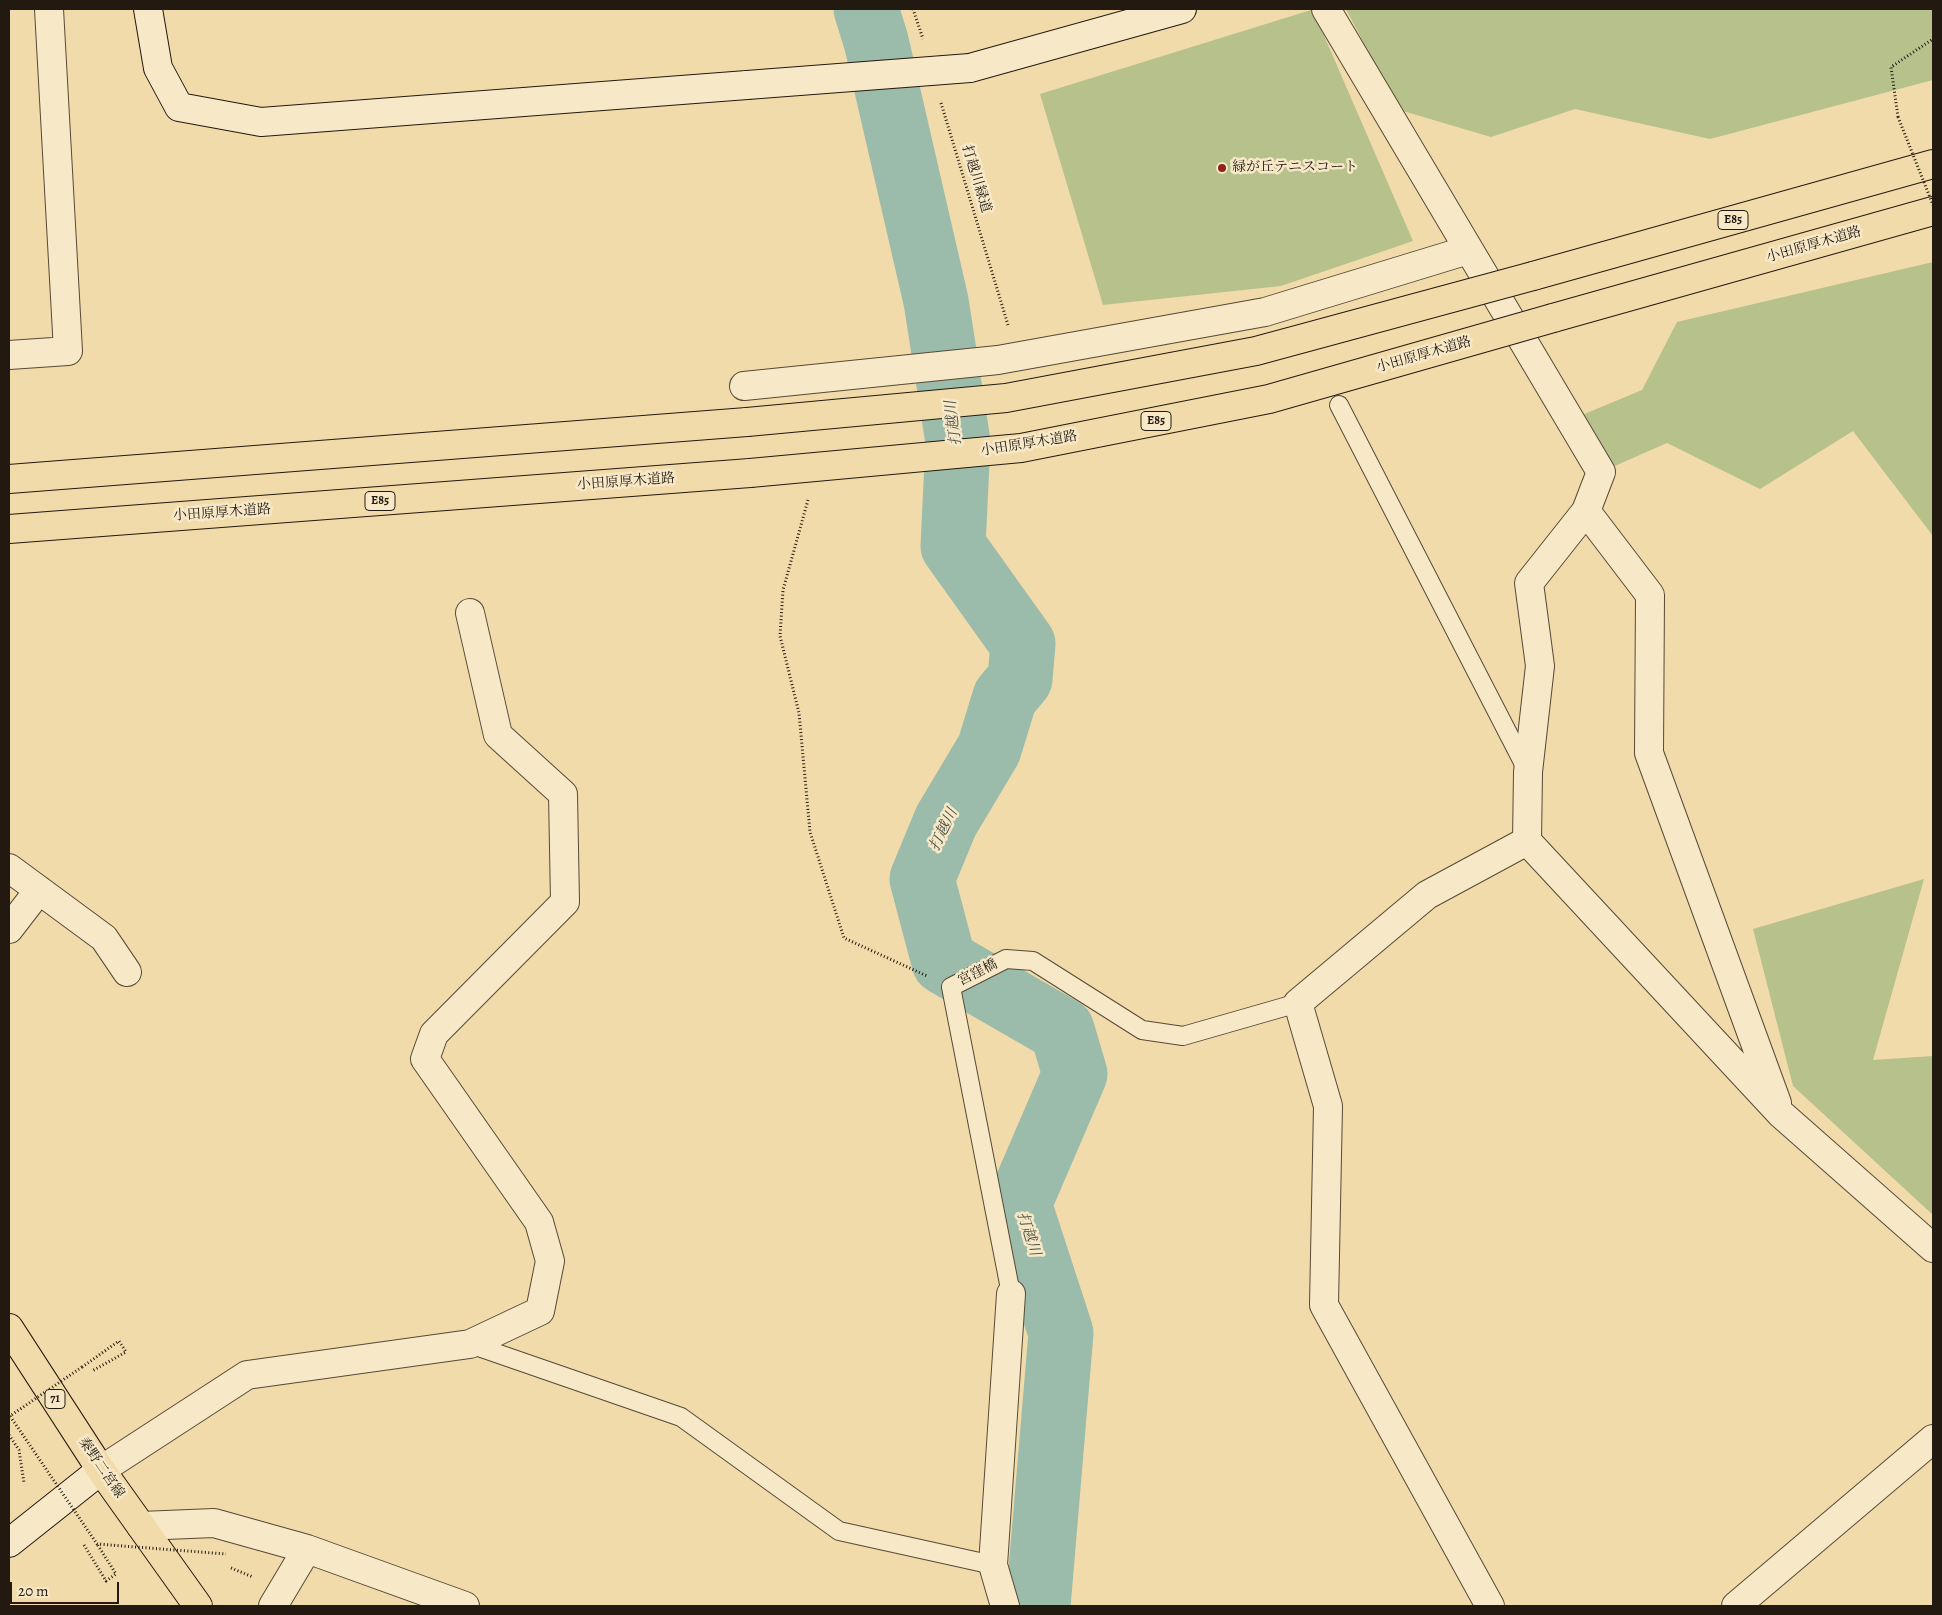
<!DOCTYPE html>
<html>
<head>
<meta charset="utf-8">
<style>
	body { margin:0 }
	#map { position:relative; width:1942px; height:1615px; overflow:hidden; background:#f2dbaa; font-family:Alegreya,serif }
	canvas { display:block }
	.frame { position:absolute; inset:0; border:10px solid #221a10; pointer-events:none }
	.scale { position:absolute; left:10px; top:1582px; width:109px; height:22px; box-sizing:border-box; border:2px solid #221a10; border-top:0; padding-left:6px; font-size:15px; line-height:18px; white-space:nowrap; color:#221a10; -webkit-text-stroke:4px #f7e8c8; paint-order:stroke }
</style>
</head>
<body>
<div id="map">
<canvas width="1942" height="1615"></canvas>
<div class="frame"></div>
<div class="scale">20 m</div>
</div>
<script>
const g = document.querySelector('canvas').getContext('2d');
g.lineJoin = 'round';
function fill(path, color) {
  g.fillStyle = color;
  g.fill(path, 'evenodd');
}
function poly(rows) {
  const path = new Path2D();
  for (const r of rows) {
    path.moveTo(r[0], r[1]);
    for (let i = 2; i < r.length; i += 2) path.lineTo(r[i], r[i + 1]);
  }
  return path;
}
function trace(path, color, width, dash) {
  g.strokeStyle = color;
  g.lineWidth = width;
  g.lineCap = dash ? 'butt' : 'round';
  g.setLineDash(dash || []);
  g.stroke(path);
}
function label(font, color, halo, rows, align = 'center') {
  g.font = font + ' Alegreya,"Noto Serif JP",serif';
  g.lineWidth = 5;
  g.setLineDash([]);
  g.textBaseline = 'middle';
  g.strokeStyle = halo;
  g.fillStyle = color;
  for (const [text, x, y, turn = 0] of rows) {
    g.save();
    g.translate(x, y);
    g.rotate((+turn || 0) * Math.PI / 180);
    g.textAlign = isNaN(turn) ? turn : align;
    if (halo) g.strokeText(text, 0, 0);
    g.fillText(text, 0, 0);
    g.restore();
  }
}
fill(poly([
	[1346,9,1933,9,1933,80,1710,139,1575,109,1491,137,1403,111,1372,59],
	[1311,10,1319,24,1413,241,1281,286,1103,305,1040,94],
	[1933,262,1933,536,1853,431,1760,489,1667,443,1601,472,1582,415,1642,390,1677,322],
	[1924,879,1873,1060,1933,1056,1933,1215,1793,1086,1753,929]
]), '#b7c18b');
trace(poly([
	[866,9,876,41,936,301,958,442,953,546,1023,644,1020,679,1005,697,989,749,946,821,922,879,944,962,1062,1030,1075,1074,1019,1204,1061,1333,1038,1606]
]), '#9bbbab', 65);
const lane = poly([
	[1339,405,1528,772],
	[1011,1294,951,987,1006,959,1033,961,1142,1030,1183,1036,1298,1003],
	[470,1344,681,1417,839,1531,993,1565]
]);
const street = poly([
	[1326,9,1601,472,1586,511,1529,583,1540,666,1528,772,1527,841,1781,1114,1933,1248],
	[9,355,68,351,49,9],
	[744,386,998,360,1265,312,1468,250],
	[1586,511,1650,595,1649,753,1777,1103],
	[9,868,104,938,127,972],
	[9,929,39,890],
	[101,1470,247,1375,470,1344,540,1311,550,1261,539,1222,425,1059,434,1034,565,902,563,794,498,735,470,613],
	[141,1526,214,1523,307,1549,465,1606],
	[273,1606,307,1549],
	[1005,1606,993,1565,1011,1294],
	[1490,1606,1324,1305,1328,1106,1298,1003,1427,895,1527,841],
	[1736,1606,1933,1439]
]);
const secondary = poly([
	[148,9,158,68,179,107,261,122,747,85],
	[970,68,1182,9],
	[9,1543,101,1470]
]);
const primary = poly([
	[9,1328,101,1470,198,1606]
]);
const highway = poly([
	[1533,276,1933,164],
	[1553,318,1933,211],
	[9,479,747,422],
	[9,529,750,473]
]);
trace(lane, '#564a36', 20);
trace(street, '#564a36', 30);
trace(secondary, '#221a10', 30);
trace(primary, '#221a10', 30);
trace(highway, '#221a10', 30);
trace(poly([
	[913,9,923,39],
	[941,103,1008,325],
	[1898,117,1891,67,1933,39],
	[808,500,783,590,780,636,799,713,810,832,844,938,927,976],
	[82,1367,119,1341,126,1352,92,1371],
	[9,1415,9,1416],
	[9,1435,19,1450,24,1483],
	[84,1545,106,1581,116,1574,97,1544],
	[231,1568,253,1577]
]), '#221a10', 3, [1, 2.5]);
trace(lane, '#f7e8c8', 18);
trace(street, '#f7e8c8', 28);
trace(secondary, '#f7e8c8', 28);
trace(primary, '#f2dbaa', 28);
trace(highway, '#f2dbaa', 28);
const secondaryBridge = poly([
	[747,85,970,68]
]);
const highwayBridge = poly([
	[747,422,1006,398,1256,351,1533,276],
	[750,473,1021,448,1269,399,1553,318]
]);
trace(secondaryBridge, '#221a10', 30, []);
trace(highwayBridge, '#221a10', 30, []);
trace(poly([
	[1898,117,1933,205],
	[82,1367,10,1416,97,1544,226,1554]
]), '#221a10', 3, [1, 2.5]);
trace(secondaryBridge, '#f7e8c8', 28);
trace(highwayBridge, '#f2dbaa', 28);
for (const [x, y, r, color] of [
	[1222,168,5,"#8f2418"]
]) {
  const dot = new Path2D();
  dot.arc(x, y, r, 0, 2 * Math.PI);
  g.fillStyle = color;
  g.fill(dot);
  trace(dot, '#f7e8c8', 2);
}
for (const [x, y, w] of [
	[1733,220,30],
	[1156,421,30],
	[380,501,30],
	[55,1399,20]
]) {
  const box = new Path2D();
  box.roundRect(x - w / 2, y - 9.5, w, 19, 4);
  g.fillStyle = '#f7e8c8';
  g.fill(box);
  trace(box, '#221a10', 1);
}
label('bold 12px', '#221a10', null, [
	["E85",1733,220],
	["E85",1156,421],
	["E85",380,501],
	["71",55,1399]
]);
label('14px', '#221a10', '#f7e8c8', [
	["緑が丘テニスコート",1232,168]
], 'left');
label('14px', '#221a10', '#f7e8c8', [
	["打越川緑道",976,179,73],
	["小田原厚木道路",1814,245,-16],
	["小田原厚木道路",1424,355,-16],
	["小田原厚木道路",1029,444,-9],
	["小田原厚木道路",626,482,-4],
	["小田原厚木道路",222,513,-4],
	["宮窪橋",978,973,-27],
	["秦野二宮線",101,1468,56]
]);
label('italic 15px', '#4c5246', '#f7e8c8', [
	["打越川",954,423,-97],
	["打越川",944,830,-64],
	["打越川",1028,1234,72]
]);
</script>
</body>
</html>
